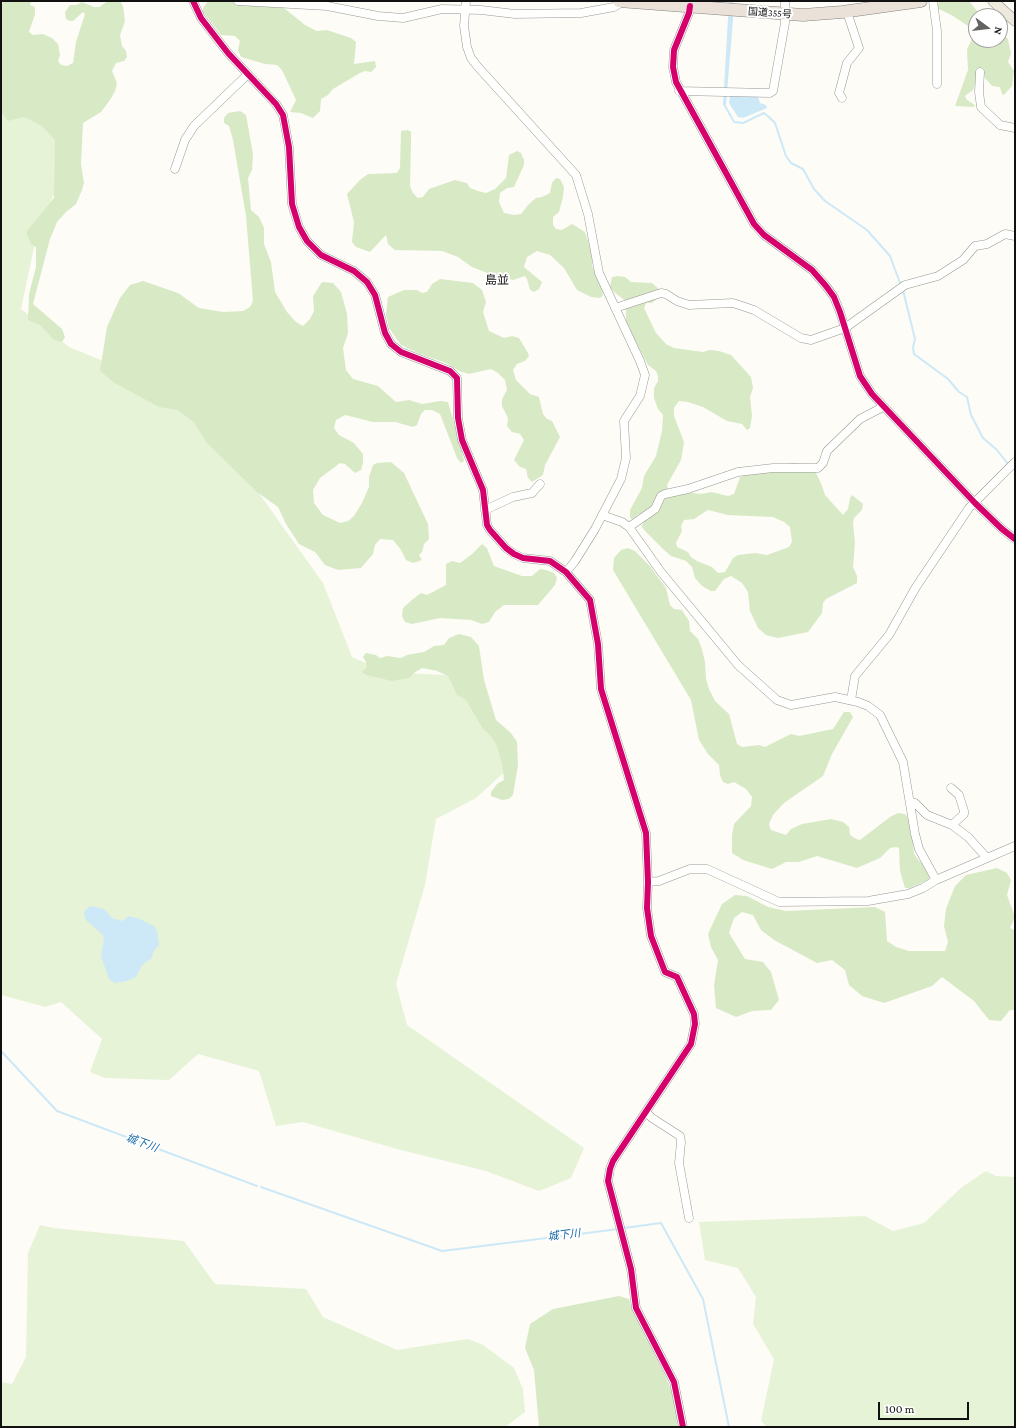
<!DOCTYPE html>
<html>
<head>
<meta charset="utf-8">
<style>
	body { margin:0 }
	#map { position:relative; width:1016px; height:1428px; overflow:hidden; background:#fdfcf7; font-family:"Crimson Pro",serif }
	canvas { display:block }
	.frame { position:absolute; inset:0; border:2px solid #111; pointer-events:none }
	.north { position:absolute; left:968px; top:8px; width:40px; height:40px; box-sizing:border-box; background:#fff; border:1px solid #a0a0a0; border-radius:50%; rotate:105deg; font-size:11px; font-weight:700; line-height:16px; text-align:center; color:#111 }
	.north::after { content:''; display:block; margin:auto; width:14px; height:18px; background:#646362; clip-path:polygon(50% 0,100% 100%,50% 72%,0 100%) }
	.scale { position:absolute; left:878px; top:1402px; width:91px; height:18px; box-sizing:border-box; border:2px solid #111; border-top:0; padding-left:5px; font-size:12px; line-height:14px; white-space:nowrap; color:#111; -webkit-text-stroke:3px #fff; paint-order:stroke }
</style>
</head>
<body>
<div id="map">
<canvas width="1016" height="1428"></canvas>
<div class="frame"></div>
<div class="north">N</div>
<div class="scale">100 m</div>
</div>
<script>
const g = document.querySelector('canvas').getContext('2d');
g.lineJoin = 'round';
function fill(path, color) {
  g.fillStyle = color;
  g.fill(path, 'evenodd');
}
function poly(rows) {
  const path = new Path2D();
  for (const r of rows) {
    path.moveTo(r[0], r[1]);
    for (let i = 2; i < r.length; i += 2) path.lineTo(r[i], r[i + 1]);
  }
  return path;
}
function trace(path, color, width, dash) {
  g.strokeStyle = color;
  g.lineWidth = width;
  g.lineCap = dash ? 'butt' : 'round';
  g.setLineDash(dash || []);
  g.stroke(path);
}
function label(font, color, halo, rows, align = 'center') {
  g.font = font + ' "Crimson Pro","Noto Sans JP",serif';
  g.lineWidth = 4;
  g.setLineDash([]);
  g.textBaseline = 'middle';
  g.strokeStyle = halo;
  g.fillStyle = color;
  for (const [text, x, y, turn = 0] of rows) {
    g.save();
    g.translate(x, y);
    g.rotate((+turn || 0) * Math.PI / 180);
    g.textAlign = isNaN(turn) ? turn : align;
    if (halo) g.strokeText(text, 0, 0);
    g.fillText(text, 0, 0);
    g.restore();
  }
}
fill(poly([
	[1,82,54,128,64,172,37,233,21,309,69,347,108,363,211,426,323,583,352,657,386,672,463,676,510,767,476,798,436,819,425,885,396,984,407,1025,584,1148,571,1178,539,1191,486,1171,397,1149,303,1122,276,1126,259,1071,198,1054,169,1080,105,1078,90,1072,102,1039,61,1002,45,1007,1,995],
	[986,1171,996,1176,1015,1177,1015,1427,767,1427,761,1421,774,1359,753,1324,756,1297,738,1268,705,1260,699,1222,865,1216,893,1231,924,1223,962,1187],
	[40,1225,53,1228,184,1241,215,1284,306,1289,323,1317,397,1350,468,1339,483,1345,514,1368,523,1389,525,1412,505,1427,1,1427,1,1382,12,1384,26,1357,28,1253]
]), '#e7f3d7');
fill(poly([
	[3,1,31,1,30,5,35,7,35,14,29,32,33,35,43,34,52,38,58,44,60,55,58,61,61,65,67,66,73,63,76,42,85,14,83,12,73,21,70,21,66,19,65,12,70,5,76,5,82,2,94,7,99,7,108,1,120,1,123,6,125,21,120,35,122,46,126,51,127,57,124,61,116,63,112,71,117,83,115,91,110,100,101,112,83,123,81,164,84,183,82,190,76,204,66,212,57,222,50,239,33,304,62,329,65,337,62,342,54,340,40,325,28,320,29,294,36,267,36,247,31,244,26,232,54,198,55,140,42,126,24,117,8,121,1,112,1,7],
	[208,1,228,1,284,8,305,25,317,31,327,30,351,38,356,42,354,64,375,61,376,67,371,72,365,71,360,73,333,89,328,95,321,99,320,111,313,118,301,113,290,112,296,100,282,70,277,65,265,64,241,57,238,50,240,41,235,36,221,35,203,12,203,8],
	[939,1,969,1,981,16,976,16,976,40,1000,40,1000,31,1008,39,1011,54,1008,62,1014,71,1012,86,1004,95,1002,94,1000,87,992,86,985,78,983,69,980,69,973,90,965,96,967,100,975,105,974,107,955,106,968,70,967,49,973,37,968,26,953,16,937,8],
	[240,111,246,115,253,154,252,170,248,178,251,210,259,217,264,228,264,244,271,262,275,292,287,312,296,322,303,326,310,319,314,311,313,296,322,282,333,283,341,292,347,314,348,333,343,348,346,370,353,379,378,386,396,402,409,400,422,404,440,401,448,402,461,447,464,461,461,463,457,458,440,414,432,410,425,410,421,414,417,425,413,427,395,422,373,422,345,415,336,420,334,428,339,435,354,443,363,454,363,462,361,470,355,473,345,464,340,463,320,478,313,490,314,503,323,515,340,523,348,521,354,516,362,503,369,487,369,477,373,465,377,463,391,462,404,473,428,524,429,539,424,544,422,552,419,555,422,560,413,563,406,560,401,550,393,540,380,539,375,545,373,554,361,568,338,570,325,565,315,552,299,544,286,524,278,507,257,492,206,442,194,422,177,410,159,407,115,383,100,371,107,327,120,298,130,285,143,281,178,293,199,308,223,312,243,311,250,307,253,301,246,216,233,140,229,126,224,123,224,118,228,113],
	[408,130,411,132,411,143,410,186,413,193,418,198,423,197,429,189,455,180,467,183,470,188,478,191,486,193,495,189,506,178,509,155,517,151,521,153,524,160,524,165,514,187,507,188,500,193,499,202,504,213,514,215,521,214,528,205,536,198,542,197,550,193,552,183,556,178,560,179,564,187,563,197,559,212,553,217,553,225,556,229,562,230,572,224,585,232,593,257,592,266,602,287,603,295,600,298,591,297,577,290,564,268,550,255,537,251,527,257,524,267,542,282,539,289,534,292,530,290,527,279,525,276,513,280,490,274,472,267,458,257,442,251,395,250,388,244,386,235,370,252,356,247,352,242,354,222,347,194,360,180,368,174,397,173,400,168,401,131],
	[618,276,625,277,631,282,652,283,660,290,658,298,652,303,646,303,644,308,656,333,666,344,674,348,703,352,710,350,719,351,731,355,751,377,753,388,750,397,752,416,750,428,747,430,742,424,727,421,703,407,688,402,679,401,674,408,674,416,684,442,681,460,667,485,668,490,701,494,712,492,728,496,734,494,740,477,751,473,793,463,803,464,816,473,821,483,825,495,843,515,848,509,850,498,852,495,863,504,862,510,854,518,853,524,855,543,853,567,857,576,857,583,826,599,823,603,822,613,808,632,778,638,766,635,758,628,750,611,748,592,742,583,731,576,724,579,715,591,711,591,702,586,695,578,692,567,686,561,671,556,664,550,645,531,641,526,644,523,642,514,639,514,632,519,630,518,630,510,642,488,644,476,656,456,662,431,663,415,658,409,654,398,654,388,658,381,658,376,656,371,648,365,626,323,626,301,615,293,610,287,612,277],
	[708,510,728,515,773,517,784,522,790,527,792,542,789,547,767,555,755,553,738,555,733,558,725,572,718,573,712,567,697,561,691,557,688,552,677,547,676,543,682,531,681,526,684,520,694,519],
	[440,279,473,283,482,290,486,302,483,312,489,331,504,338,512,336,519,338,528,353,529,356,525,361,517,364,513,370,516,380,530,394,539,397,543,414,547,419,552,421,560,437,545,465,543,475,532,482,528,478,526,469,520,467,514,460,524,440,520,434,512,432,507,426,508,418,502,406,502,399,507,390,505,380,498,373,491,369,469,374,459,371,446,363,420,354,401,345,389,328,386,315,388,297,404,290,417,290,422,293,427,292,432,284],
	[482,544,487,548,494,566,522,576,532,576,540,569,546,570,554,573,557,578,555,585,538,605,504,605,495,612,489,622,482,624,471,620,440,618,412,624,405,622,402,616,403,608,413,599,421,593,427,595,446,585,446,564,452,561,460,563,472,554],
	[628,548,635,551,649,565,666,588,670,605,674,609,682,610,689,621,690,631,698,639,702,649,705,662,706,679,709,689,715,701,729,714,737,744,742,747,759,745,765,747,791,734,799,736,833,729,844,712,850,712,853,717,832,754,823,776,784,803,773,815,769,824,771,830,786,835,791,829,802,824,831,819,843,822,849,827,850,835,856,839,860,840,890,817,898,813,905,814,908,818,912,829,914,854,920,862,926,864,932,873,928,880,910,888,905,888,900,871,899,848,896,847,890,848,880,858,857,868,817,856,799,862,786,862,772,869,743,860,732,853,732,835,734,824,751,806,752,797,746,789,734,782,728,784,723,782,720,775,719,765,708,754,699,740,691,700,613,570,614,558,621,550],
	[459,634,471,637,479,646,484,680,496,720,511,733,517,742,518,765,513,795,509,799,502,800,491,796,491,792,497,784,504,780,502,764,497,746,491,736,483,729,466,700,457,695,448,676,437,671,422,668,414,673,409,678,392,681,366,675,362,672,367,667,366,662,363,657,366,653,376,655,380,658,387,656,401,658,407,655,424,652,434,646,444,645,449,638],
	[997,868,1007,873,1011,880,1007,895,1015,917,1010,928,1015,930,1015,1010,1010,1010,1001,1021,989,1020,974,1001,942,977,932,986,884,1003,862,996,849,985,845,970,832,960,817,963,774,940,761,930,753,915,742,912,734,918,729,933,745,959,763,962,771,972,779,1000,771,1010,752,1011,736,1017,716,1008,714,985,718,960,711,947,708,934,722,904,735,895,747,896,768,907,786,911,875,907,885,912,887,941,896,947,909,951,945,951,948,942,944,926,946,909,955,886,966,875],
	[619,1296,629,1299,632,1309,665,1375,675,1399,678,1427,539,1427,534,1370,525,1348,530,1324,553,1309]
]), '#d8eac5');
fill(poly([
	[729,1,733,1,733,20,726,104,723,105],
	[730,96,758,97,760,103,766,105,767,108,743,118,738,117,729,103],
	[91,906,104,909,112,918,123,921,128,916,140,919,155,927,157,931,159,945,153,952,152,958,142,965,136,977,127,981,115,983,109,979,101,956,104,938,102,934,86,920,84,915,85,910]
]), '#cde8f7');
trace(poly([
	[724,104,734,122,743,123,764,113,769,117,775,123,786,156,791,163,803,169,814,189,825,201,867,230,890,256,900,283],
	[903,290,915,339,913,347,914,354,948,379,959,392,967,397,971,415,983,438,997,450,1008,464],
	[1,1051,57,1111,257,1186],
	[261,1187,442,1251,619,1229],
	[624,1228,661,1223,703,1299,729,1427]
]), '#cde8f7', 2);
const minor = poly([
	[193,1,201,18,228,53,276,104,283,115,289,147,292,204,299,227,307,241,321,255,354,271,367,282,375,295,385,333,391,344,401,352,450,371,457,378,458,418,462,440,483,490,487,525,490,530,506,548,514,554,523,558,550,561,566,572,590,600,598,644,601,689,646,833,648,882,647,908,651,936,665,972,677,977,694,1014,695,1024,691,1044,613,1161,610,1169,608,1181,631,1269,636,1308,674,1382,683,1427],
	[238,1,327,6,378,16,403,18,442,9,481,10,515,14,581,13,614,7,619,4,621,1],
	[466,1,464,26,467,47,471,58,478,67,576,175,588,214,599,273,640,361,645,375,640,396,624,421,626,458,621,479,595,529,575,561,566,572],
	[933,1,937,31,937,84],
	[690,6,689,13,674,50,673,67,676,82,754,224,764,235,812,270,826,286,834,297,840,312,860,376,872,394,975,503,1002,529,1015,539],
	[980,72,979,92,981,107,1000,125,1015,128],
	[679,91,770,93,773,91,785,23,785,1],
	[842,98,839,93,847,63,859,48,847,12],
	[175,169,185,140,194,126,247,75],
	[615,308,661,293,666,294,677,301,689,305,733,303,754,310,801,338,811,340,845,328,905,285,938,276,963,260,975,246,987,244,1005,234,1015,236],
	[485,510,513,497,532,493,540,484],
	[602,515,622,522,629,527,661,572,738,665,777,700,791,705,835,697,858,702,868,706,880,715,903,762,915,834,919,849,936,880],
	[629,527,655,509,661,496,665,494,688,489,738,472,773,468,818,468,823,463,827,451,860,419,883,407],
	[851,700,855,676,889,635,916,587,969,508,1015,462],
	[951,788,959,795,964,811,964,814,952,825],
	[910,802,915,803,927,815,952,825,968,837,987,858],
	[648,882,659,881,690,869,707,869,779,902,868,901,908,894,923,888,936,880,1015,846],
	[646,1112,652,1118,680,1136,681,1142,679,1163,689,1218]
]);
const major = poly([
	[993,1,1015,21]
]);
const highway = poly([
	[619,1,803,15,842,12,921,1]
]);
trace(minor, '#979795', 9);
trace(major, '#858482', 11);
trace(highway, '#858482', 13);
trace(minor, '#fffffe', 8);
trace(major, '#ede9dc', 10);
trace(highway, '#eae1d8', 12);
trace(poly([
	[193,1,201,18,228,53,276,104,283,115,289,147,292,204,299,227,307,241,321,255,354,271,367,282,375,295,385,333,391,344,401,352,450,371,457,378,458,418,462,440,483,490,487,525,490,530,506,548,514,554,523,558,550,561,566,572,590,600,598,644,601,689,646,833,648,882,647,908,651,936,665,972,677,977,694,1014,695,1024,691,1044,613,1161,610,1169,608,1181,631,1269,636,1308,674,1382,683,1427],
	[690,6,689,13,674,50,673,67,676,82,754,224,764,235,812,270,826,286,834,297,840,312,860,376,872,394,975,503,1002,529,1015,539]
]), '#d6006c', 6);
label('10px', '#111', '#fff', [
	["国道355号",770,13,4]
]);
label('italic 11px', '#1768a6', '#fff', [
	["城下川",142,1143,20],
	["城下川",564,1235,-7]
]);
label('12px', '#111', '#fff', [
	["島並",497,280]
]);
</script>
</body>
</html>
